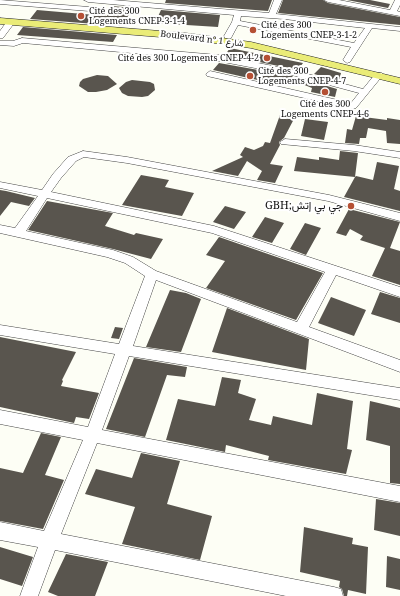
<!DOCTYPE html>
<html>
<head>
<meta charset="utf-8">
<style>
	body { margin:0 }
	canvas { display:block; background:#fdfef5 }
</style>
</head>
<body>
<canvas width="400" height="596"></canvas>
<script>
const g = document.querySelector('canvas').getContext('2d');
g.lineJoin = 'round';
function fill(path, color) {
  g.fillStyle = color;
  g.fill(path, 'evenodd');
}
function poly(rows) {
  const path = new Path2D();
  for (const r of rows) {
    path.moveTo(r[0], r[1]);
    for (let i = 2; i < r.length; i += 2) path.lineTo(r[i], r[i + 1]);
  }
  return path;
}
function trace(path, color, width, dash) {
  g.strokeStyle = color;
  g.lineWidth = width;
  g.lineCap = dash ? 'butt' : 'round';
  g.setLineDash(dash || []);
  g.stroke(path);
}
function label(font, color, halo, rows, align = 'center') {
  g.font = font + ' "Noto Serif",Vazirmatn,serif';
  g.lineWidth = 4;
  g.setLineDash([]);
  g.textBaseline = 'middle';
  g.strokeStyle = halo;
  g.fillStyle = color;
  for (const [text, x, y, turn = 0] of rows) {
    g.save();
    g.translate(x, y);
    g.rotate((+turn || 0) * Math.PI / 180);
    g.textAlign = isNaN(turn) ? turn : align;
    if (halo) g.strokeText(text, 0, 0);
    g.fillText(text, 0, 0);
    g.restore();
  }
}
fill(poly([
	[166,0,272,0,268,11,165,3],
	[283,0,323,0,328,3,400,17,400,25,278,13],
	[347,0,370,0,390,4,388,8],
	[112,6,133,8,122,26,30,19,37,10,107,16],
	[161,10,220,15,218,27,155,23],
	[23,27,117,35,113,42,17,35],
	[230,48,303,63,298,70,225,55],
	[219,63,292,76,293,77,287,86,253,79,213,70],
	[321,67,341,73,339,81,314,74],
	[97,75,108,76,117,84,107,90,96,92,88,92,79,86,80,82,83,79],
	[132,80,150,82,154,84,155,90,148,96,142,97,128,96,122,93,119,88,126,82],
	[307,80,337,89,335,97,311,92,312,88,302,84],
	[280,115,295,117,284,138,279,142,280,145,270,164,283,166,275,183,257,180,262,171,247,161,238,176,212,171,243,157,240,155,245,147,254,150,263,146,265,142,270,143],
	[356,116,387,120,387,118,400,120,400,144,387,143,386,131,368,128,366,138,360,138,359,144,345,143,347,129,352,130],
	[305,119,328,122,324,140,301,136],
	[340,151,358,153,355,177,356,176,373,180,377,162,399,166,394,189,400,191,400,211,344,197,355,177,294,171,297,157,319,160,319,157,339,160],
	[141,175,169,180,165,187,194,193,182,216,122,205],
	[0,190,6,191,35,198,29,206,11,202,0,216],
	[47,201,113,213,105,226,134,235,136,233,163,239,151,259,113,249,28,230],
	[225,206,246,212,234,229,213,222],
	[349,209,400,222,390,248,400,251,400,285,372,276,385,248,360,240,363,236,350,229,346,236,336,233],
	[265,217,284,223,272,243,252,237],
	[305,223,321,228,306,255,290,249],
	[219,237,323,273,296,320,206,288,225,261,206,255],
	[170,290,186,293,201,299,181,352,146,347],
	[380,292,400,298,400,323,371,314],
	[331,297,366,310,354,336,318,323],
	[227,308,309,339,306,370,212,352],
	[115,327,123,328,119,339,111,338],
	[0,337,76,352,62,380,63,381,61,386,99,393,89,419,76,417,74,423,0,407],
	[134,358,187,367,185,377,167,375,145,437,106,429],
	[222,377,241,380,238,393,256,399,249,420,271,425,273,416,312,425,317,393,353,401,347,449,352,450,346,474,268,460,269,456,226,445,225,452,166,440,178,399,215,406],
	[370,401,400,408,400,484,390,483,390,446,366,440],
	[41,433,61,437,45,475,64,480,43,529,0,521,0,468,23,473],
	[141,453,180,461,167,504,212,516,200,560,122,544,135,507,85,494,96,469,132,478],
	[376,499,400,503,400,536,374,530],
	[304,527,353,538,352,544,368,547,366,594,348,590,347,596,344,596,342,589,339,587,340,581,300,572],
	[0,547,33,557,22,586,0,579],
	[66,554,108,562,95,596,58,596,48,592],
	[387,556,400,559,400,590,386,587]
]), '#59554e');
const minor = poly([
	[0,0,102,8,106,10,102,12,0,4,0,0],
	[84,0,113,0,269,13,274,0,282,0,276,14,400,27,400,31,372,28,350,62,347,63,343,60,351,47,238,25,231,38,225,38,224,36,232,22,234,15,88,2,84,0],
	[241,16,284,19,365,28,354,43,240,21,241,16],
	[324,0,339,0,390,10,395,0,400,0,400,5,397,11,400,12,400,16,328,2,324,0],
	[8,20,14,20,15,22,3,38,0,38,0,31,8,20],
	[22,38,218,55,293,70,363,89,376,73,382,73,383,75,356,108,353,109,207,76,206,74,210,71,351,103,359,93,292,75,218,61,23,43,14,46,0,45,0,41,13,41,22,38],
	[285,139,354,145,400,152,400,158,354,151,281,144,280,142,285,139],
	[83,151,127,157,329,195,400,213,400,221,328,201,127,163,84,157,76,161,61,178,51,192,214,226,400,287,400,297,336,275,309,327,400,360,400,372,156,280,133,346,400,388,400,400,129,356,102,430,400,486,400,502,97,443,61,534,334,587,341,589,343,596,286,596,55,550,38,596,20,596,38,547,0,540,0,522,44,531,83,440,0,424,0,410,88,427,115,354,0,335,0,325,119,344,145,276,125,263,107,257,0,233,0,225,15,228,38,196,0,188,0,182,42,190,53,174,68,157,83,151],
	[47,198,212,233,325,272,297,322,156,271,133,257,113,250,26,231,47,198]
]);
const major = poly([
	[0,18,185,33,251,42,400,78,400,84,251,48,185,39,0,24,0,18]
]);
trace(minor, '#444', 1);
trace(major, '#222', 1);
fill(minor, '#fff');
fill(major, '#eaec77');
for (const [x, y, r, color] of [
	[81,16,4,"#b55034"],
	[253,30,4,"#b55034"],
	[267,58,4,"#b55034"],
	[250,76,4,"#b55034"],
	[325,92,4,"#b55034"],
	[351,206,4,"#b55034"]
]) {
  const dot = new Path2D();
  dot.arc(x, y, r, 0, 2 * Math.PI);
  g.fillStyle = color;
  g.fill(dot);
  trace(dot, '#fff', 1.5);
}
label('9px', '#111', '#fff', [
	["Cité des 300",89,11],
	["Logements CNEP-3-1-4",89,21],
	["Cité des 300",261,25],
	["Logements CNEP-3-1-2",261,35],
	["Cité des 300 Logements CNEP-4-2",259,58,"right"],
	["Cité des 300",258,71],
	["Logements CNEP-4-7",258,81],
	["Cité des 300",325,104,"center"],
	["Logements CNEP-4-6",325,114,"center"]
], 'left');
label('9px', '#111', '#fff', [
	["Boulevard n° شارع 1",202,39,7]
]);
label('11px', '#111', '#fff', [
	["GBH;جي بي إتش",343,206]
], 'right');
</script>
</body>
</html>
